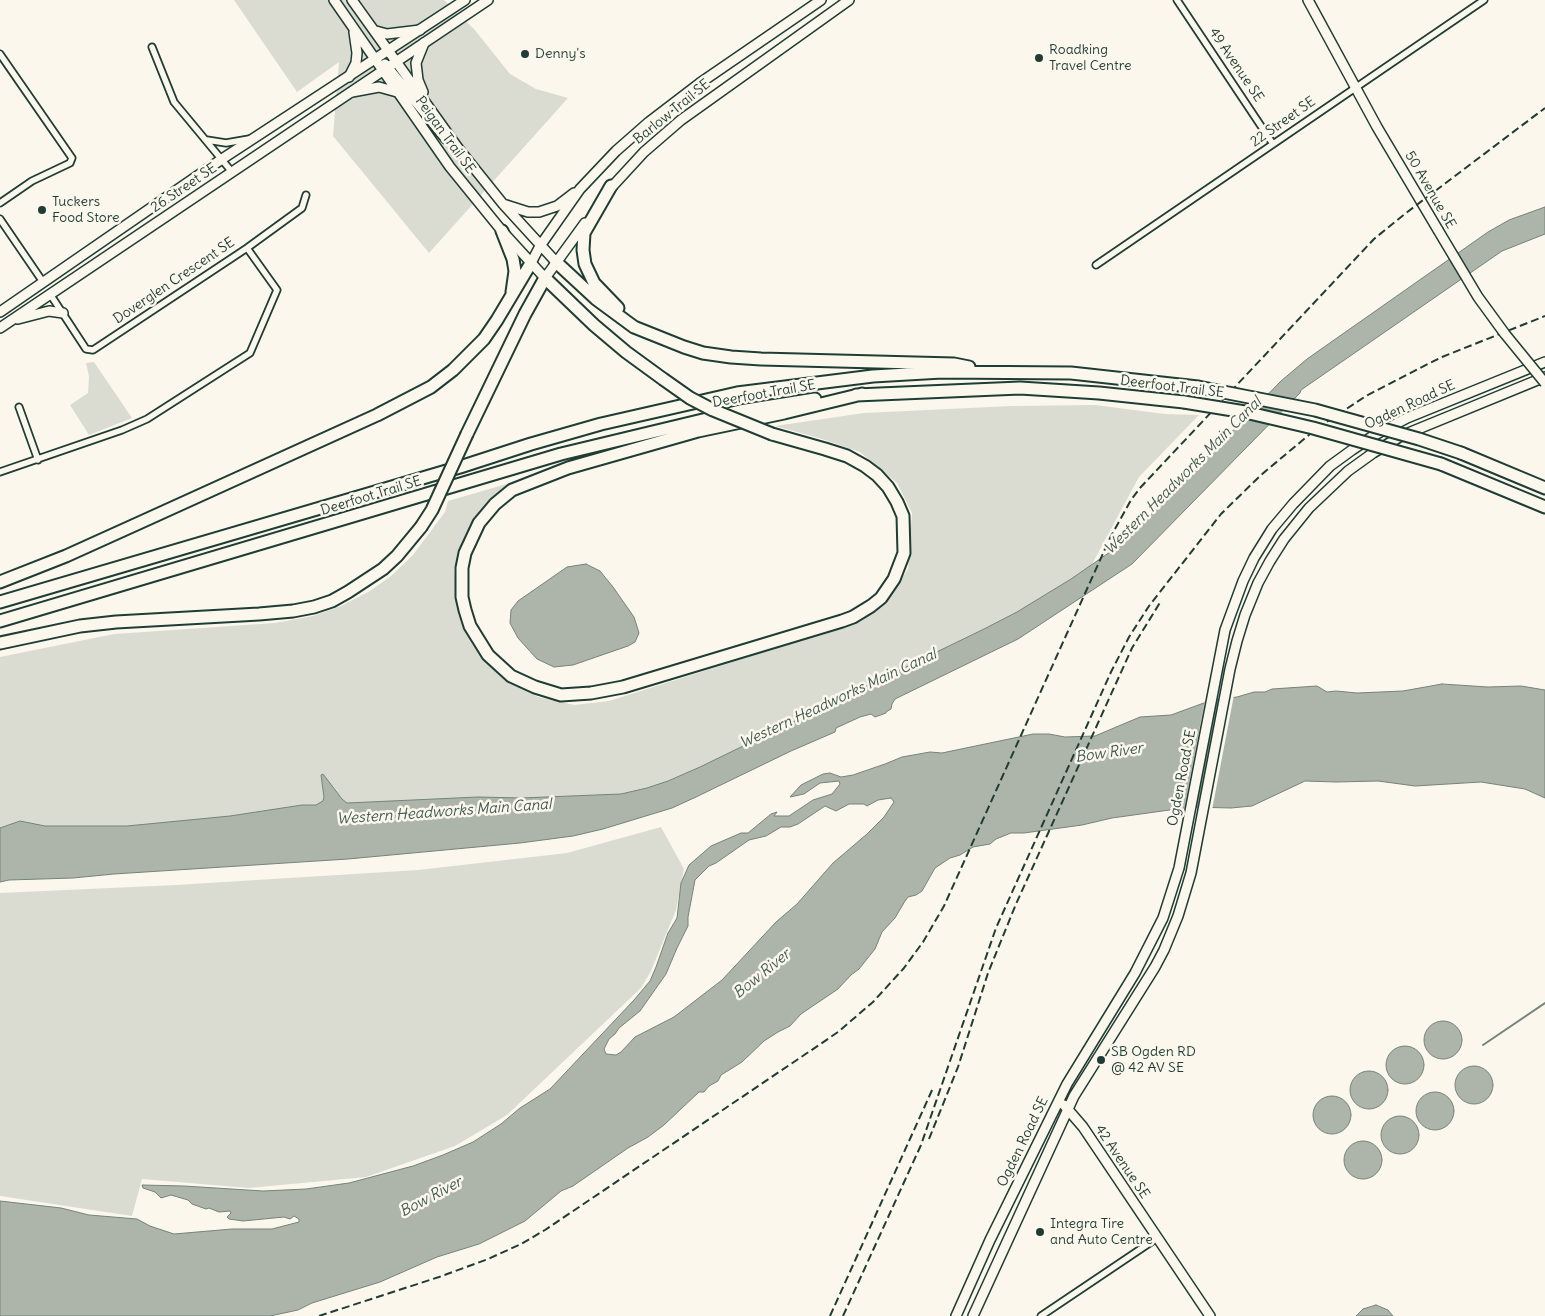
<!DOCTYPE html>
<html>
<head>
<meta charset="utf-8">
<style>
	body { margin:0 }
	canvas { display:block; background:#fbf7ec }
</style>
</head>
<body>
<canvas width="1545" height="1316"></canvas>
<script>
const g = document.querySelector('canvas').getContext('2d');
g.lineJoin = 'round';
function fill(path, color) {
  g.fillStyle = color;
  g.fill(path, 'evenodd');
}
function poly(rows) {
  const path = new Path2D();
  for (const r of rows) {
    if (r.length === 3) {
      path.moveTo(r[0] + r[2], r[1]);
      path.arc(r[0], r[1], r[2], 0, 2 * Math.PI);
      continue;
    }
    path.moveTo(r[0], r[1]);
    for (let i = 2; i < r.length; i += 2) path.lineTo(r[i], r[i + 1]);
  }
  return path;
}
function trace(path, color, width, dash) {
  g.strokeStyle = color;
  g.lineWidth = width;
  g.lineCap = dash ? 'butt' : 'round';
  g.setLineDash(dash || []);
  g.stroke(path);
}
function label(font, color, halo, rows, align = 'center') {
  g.font = font + ' Delius,sans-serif';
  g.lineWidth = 5;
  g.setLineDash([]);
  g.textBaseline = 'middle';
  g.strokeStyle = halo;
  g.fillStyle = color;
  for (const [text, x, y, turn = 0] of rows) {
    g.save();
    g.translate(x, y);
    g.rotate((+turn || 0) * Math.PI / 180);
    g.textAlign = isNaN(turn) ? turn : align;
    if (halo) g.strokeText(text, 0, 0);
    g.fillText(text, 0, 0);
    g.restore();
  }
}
fill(poly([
	[234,0,444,0,474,29,510,74,536,89,568,98,429,253,333,136,339,62,297,92],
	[94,362,132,418,89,435,70,405,88,393,89,377,86,363],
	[1095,405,1165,414,1199,415,1139,477,1084,579,998,630,646,795,0,834,0,657,114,634,275,623,313,616,341,606,370,591,391,576,413,555,445,512,448,501,510,483,492,497,477,517,462,542,454,569,458,608,472,644,501,676,538,697,574,705,609,701,862,621,889,598,908,569,912,513,897,483,860,452,819,438,775,426,864,413,1011,406],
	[661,827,684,869,676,910,651,971,641,988,507,1115,455,1146,366,1177,249,1188,142,1179,132,1216,0,1196,0,893,176,885,418,870,567,853]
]), '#dbdcd1');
const water = poly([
	[1545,207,1545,234,1502,251,1301,390,1300,393,1132,564,1018,639,895,699,892,704,891,709,886,712,886,713,875,717,871,714,860,717,836,728,835,732,791,751,696,797,672,808,603,829,573,836,520,843,348,859,114,874,73,878,9,880,0,882,0,828,20,821,45,826,127,826,230,816,302,805,316,805,323,801,324,797,321,775,323,774,342,799,347,803,478,797,521,798,621,794,647,788,668,781,700,767,984,629,1017,612,1071,579,1123,543,1281,381,1307,359,1488,232,1509,220,1545,207],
	[586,564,600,571,613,587,634,617,639,633,635,642,628,646,573,665,554,667,537,659,518,638,510,623,511,610,518,601,567,567,586,564],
	[1442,684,1488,687,1521,686,1545,690,1545,798,1525,789,1481,782,1415,786,1378,781,1336,782,1305,781,1252,806,1231,808,1191,807,1112,818,1082,825,1024,833,1011,833,996,839,990,844,973,847,960,855,950,858,935,868,922,891,916,895,908,897,905,901,895,918,882,932,875,949,859,969,851,975,838,989,801,1014,790,1026,778,1032,764,1041,742,1062,721,1075,718,1081,709,1086,704,1092,699,1092,664,1125,648,1137,628,1148,573,1186,561,1191,525,1221,479,1244,437,1257,380,1282,312,1303,298,1310,270,1316,0,1316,0,1201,61,1208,89,1215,137,1219,150,1226,174,1234,232,1229,272,1229,295,1223,299,1222,299,1219,294,1216,290,1219,284,1217,243,1221,229,1219,227,1217,231,1213,230,1211,219,1212,209,1208,206,1209,192,1204,188,1200,171,1195,161,1198,155,1192,143,1188,142,1185,184,1186,263,1191,306,1189,349,1183,413,1166,443,1155,473,1142,501,1124,520,1108,550,1089,634,1000,650,981,656,967,668,933,677,918,681,883,689,865,711,846,741,833,748,833,771,814,777,812,774,816,789,816,813,800,832,794,840,784,839,781,820,783,804,794,790,797,801,785,823,774,830,773,841,777,853,775,885,764,902,757,930,752,942,753,1033,734,1049,734,1065,737,1095,736,1140,717,1171,715,1212,700,1237,697,1254,692,1265,692,1272,689,1317,686,1327,692,1336,691,1357,693,1403,691,1442,684],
	[891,798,894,802,884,817,867,834,833,863,797,904,776,922,722,980,674,1017,635,1037,621,1052,616,1055,606,1054,604,1049,609,1039,615,1034,619,1028,640,1011,666,974,677,948,688,926,688,917,695,880,709,866,716,863,749,840,766,836,781,827,790,827,798,824,825,806,836,811,849,804,864,804,867,806,878,800,891,798],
	[1443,1040,19],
	[1405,1065,19],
	[1474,1085,19],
	[1369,1090,19],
	[1435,1111,19],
	[1332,1115,19],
	[1400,1135,19],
	[1363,1160,19],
	[1376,1305,1388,1310,1393,1316,1356,1316,1363,1309,1376,1305]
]);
fill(water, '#adb4aa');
trace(water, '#74847b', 1);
fill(poly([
	[1234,695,1212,810,1198,810,1220,696],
	[1212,697,1216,697,1195,810,1184,810,1205,700]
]), '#fbf7ec');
trace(poly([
	[1483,1045,1545,1003]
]), '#74847b', 2);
const street = poly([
	[1177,0,1273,144],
	[152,47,174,102,232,172],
	[0,54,72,158,70,163,32,181,0,203],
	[207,140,226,143,249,139],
	[0,219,43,282],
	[1096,265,1484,0],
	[50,294,86,349,93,350,247,248,302,208,306,195],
	[19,407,38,460],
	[0,472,122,430,147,419,250,353,277,290,247,248],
	[1041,1316,1157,1238]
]);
const secondary = poly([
	[1308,0,1377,127,1438,230],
	[0,312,222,159,465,0],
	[18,319,49,311,63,313],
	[0,328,488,0],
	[1064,1105,1083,1127,1210,1316],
	[956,1316,990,1240,1067,1084,1135,973,1163,918,1179,868,1225,630,1243,581,1254,558,1272,529,1293,504,1330,466,1352,450,1373,436,1407,418,1545,362],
	[973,1316,1074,1096,1155,967,1164,950,1178,916,1191,873,1230,669,1237,641,1245,615,1258,583,1270,561,1284,539,1309,508,1348,471,1373,453,1401,436,1545,377]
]);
const primary = poly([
	[334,0,450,167,502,231,545,278,585,223],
	[352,0,458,148,503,204,556,262],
	[376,31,387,34,420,30],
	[385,64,446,139],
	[349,77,356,63,357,53,354,32],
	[352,92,379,87,397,92],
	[423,92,418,80,416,63,424,43],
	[609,190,644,152,681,120,849,0],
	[503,204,528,212,539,212,557,206,574,193],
	[531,263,540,246,580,189,616,151,649,122,700,83,821,0]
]);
const highway = poly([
	[611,186,584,233,583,250,585,264,594,283,618,308],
	[502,231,513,259,515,271,512,292],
	[556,262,596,299,634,327,684,347,703,353,731,357,761,359,954,364,969,367],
	[856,395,1020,388,1099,393,1184,402],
	[467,434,525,314,545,278,594,325,626,352,663,379],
	[772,434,825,449,847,456,865,466,877,475,888,487,897,502,903,516,904,553,894,579,881,598,871,606,853,617,842,621,623,687,591,693,561,695,535,687,511,676,488,655,470,626,465,610,462,597,462,568,465,553,479,523,495,504,512,490,568,468,698,431,784,413,862,394],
	[1461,453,1545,488],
	[1441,464,1545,507],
	[0,582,66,556,139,523,377,415,431,387,453,370,484,339,497,320,531,263],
	[0,602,460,467,531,444,601,424,737,393,873,376,942,372,1071,373,1198,387],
	[0,621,561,454,740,411,815,399],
	[0,643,80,626,116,622,259,614,293,611,314,607,332,601,348,592,383,569,397,556,421,527]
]);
trace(street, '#1f3d34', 9);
trace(secondary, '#1f3d34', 12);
trace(primary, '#1f3d34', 12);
trace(highway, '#1f3d34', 15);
trace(street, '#fbf7ec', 5.5);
trace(secondary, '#fbf7ec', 9);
trace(primary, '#fbf7ec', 9);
trace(highway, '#fbf7ec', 11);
trace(poly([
	[929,1139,958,1067,988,973,1016,904,1132,648,1161,601],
	[319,1316,439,1277,488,1259,521,1244,545,1230,819,1045,838,1032,873,1002,904,968,923,942,944,906,1110,538,1131,500,1140,488,1374,239,1406,213,1545,108],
	[830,1316,933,1088],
	[843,1316,921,1145,996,928,1111,672,1129,637,1149,606,1221,514,1261,475,1316,429,1366,396,1420,368,1442,357,1545,316]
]), '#1f3d34', 2, [8, 4]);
const secondaryBridge = poly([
	[1438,230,1478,297,1505,334,1545,383]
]);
const highwayBridge = poly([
	[663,379,690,398,713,410,772,434],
	[1198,387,1315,410,1419,439,1461,453],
	[1184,402,1245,412,1313,428,1441,464],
	[421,527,432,510,467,434]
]);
trace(secondaryBridge, '#1f3d34', 12, []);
trace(highwayBridge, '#1f3d34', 15, []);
trace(secondaryBridge, '#fbf7ec', 9);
trace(highwayBridge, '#fbf7ec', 11);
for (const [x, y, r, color] of [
	[525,54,5,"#1f3d34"],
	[1039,58,5,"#1f3d34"],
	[42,210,5,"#1f3d34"],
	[1101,1060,5,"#1f3d34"],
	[1040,1232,5,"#1f3d34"]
]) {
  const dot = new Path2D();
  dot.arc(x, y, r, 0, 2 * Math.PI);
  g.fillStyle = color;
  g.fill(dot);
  trace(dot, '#fbf7ec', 2);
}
label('14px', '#1f3d34', '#fbf7ec', [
	["Roadking",1049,50],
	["Travel Centre",1049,66],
	["Denny's",535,54],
	["Tuckers",52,202],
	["Food Store",52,218],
	["SB Ogden RD",1111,1052],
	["@ 42 AV SE",1111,1068],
	["Integra Tire",1050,1224],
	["and Auto Centre",1050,1240]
], 'left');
label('14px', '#1f3d34', '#fbf7ec', [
	["49 Avenue SE",1236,65,56],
	["Barlow Trail SE",672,112,-39],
	["22 Street SE",1283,122,-35],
	["Peigan Trail SE",445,135,54],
	["26 Street SE",184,188,-34],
	["50 Avenue SE",1430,190,60],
	["Doverglen Crescent SE",174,281,-34],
	["Deerfoot Trail SE",1172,387,7],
	["Deerfoot Trail SE",764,394,-10],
	["Ogden Road SE",1410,405,-25],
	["Deerfoot Trail SE",371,496,-17],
	["Ogden Road SE",1182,778,-79],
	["Ogden Road SE",1023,1142,-64],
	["42 Avenue SE",1122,1162,56]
]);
label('italic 15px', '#425b52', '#fbf7ec', [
	["Western Headworks Main Canal",1183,476,-45],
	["Western Headworks Main Canal",838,699,-25],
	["Bow River",1109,753,-8],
	["Western Headworks Main Canal",444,812,-4],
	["Bow River",762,974,-39],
	["Bow River",431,1197,-28]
]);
</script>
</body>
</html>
